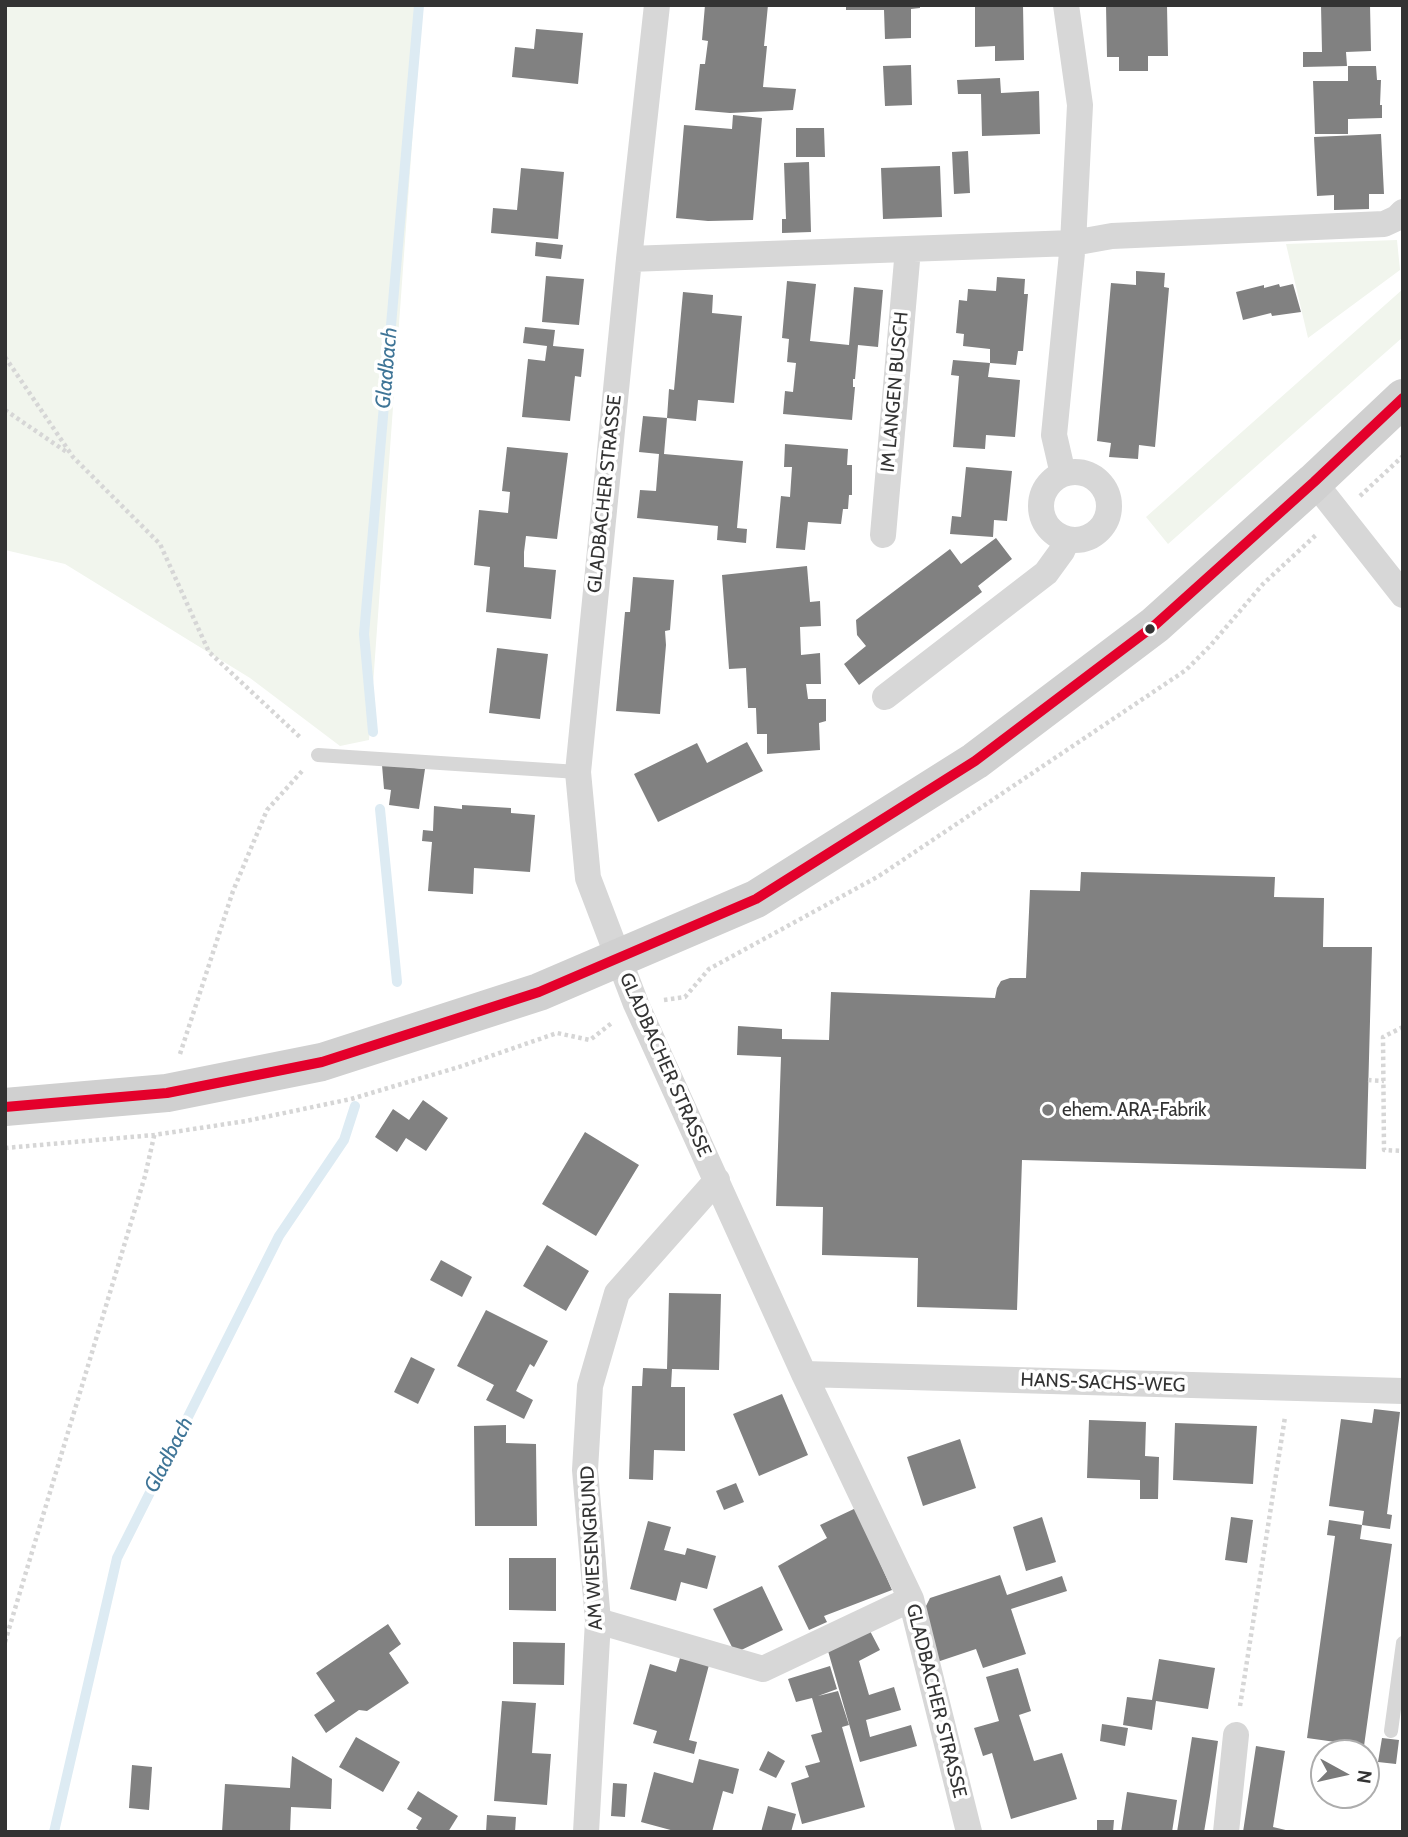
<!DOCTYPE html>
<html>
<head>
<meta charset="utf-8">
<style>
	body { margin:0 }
	#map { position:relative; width:1408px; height:1837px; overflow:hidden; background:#fff; font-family:Cabin,sans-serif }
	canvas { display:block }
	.frame { position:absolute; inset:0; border:7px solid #333; pointer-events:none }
	.north { position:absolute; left:1310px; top:1739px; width:70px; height:70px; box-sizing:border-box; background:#fff; border:2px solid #adadad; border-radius:50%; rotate:98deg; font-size:19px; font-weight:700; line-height:28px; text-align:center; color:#333 }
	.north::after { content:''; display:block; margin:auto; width:24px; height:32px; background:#7a7a7a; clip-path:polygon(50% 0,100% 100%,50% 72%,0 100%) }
</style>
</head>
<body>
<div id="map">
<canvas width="1408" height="1837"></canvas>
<div class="frame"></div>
<div class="north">N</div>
</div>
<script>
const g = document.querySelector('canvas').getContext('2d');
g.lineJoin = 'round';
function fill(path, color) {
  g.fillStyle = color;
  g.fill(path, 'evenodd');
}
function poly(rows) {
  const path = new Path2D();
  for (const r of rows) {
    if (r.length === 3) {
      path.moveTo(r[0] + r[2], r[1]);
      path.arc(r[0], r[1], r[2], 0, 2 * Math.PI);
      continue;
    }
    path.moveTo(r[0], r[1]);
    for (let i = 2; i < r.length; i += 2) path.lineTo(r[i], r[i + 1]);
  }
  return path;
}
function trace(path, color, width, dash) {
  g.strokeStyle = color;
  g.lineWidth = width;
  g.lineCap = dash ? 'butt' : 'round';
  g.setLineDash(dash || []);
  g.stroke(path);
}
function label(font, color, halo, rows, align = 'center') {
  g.font = font + ' Cabin,sans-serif';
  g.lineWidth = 7;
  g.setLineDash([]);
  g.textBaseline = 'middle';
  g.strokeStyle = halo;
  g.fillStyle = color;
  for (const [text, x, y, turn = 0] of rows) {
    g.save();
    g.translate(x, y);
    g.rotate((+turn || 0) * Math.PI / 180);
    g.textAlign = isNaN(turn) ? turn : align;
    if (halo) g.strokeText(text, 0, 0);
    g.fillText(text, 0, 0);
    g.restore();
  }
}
fill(poly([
	[5,5,422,5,369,740,340,746,250,678,65,564,5,550],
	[1397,240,1400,270,1308,338,1286,244],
	[1403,289,1403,337,1168,544,1146,517]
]), '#f1f5ed');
trace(poly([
	[373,732,364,634,419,5],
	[380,809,397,982],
	[54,1832,117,1558,279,1236,344,1140,355,1106]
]), '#ddebf3', 10);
fill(poly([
	[705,5,768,5,764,46,767,46,763,87,796,89,793,110,730,113,695,110,700,64,705,64,708,41,702,40],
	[846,5,920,5,920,8,911,9,911,38,885,39,884,10,846,10],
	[975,5,1023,5,1024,60,995,61,995,46,975,47],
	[1106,5,1167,5,1168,56,1148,56,1148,71,1119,71,1119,57,1107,57],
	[1321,5,1370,5,1371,51,1346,52,1347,66,1303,67,1303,52,1322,52],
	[536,29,583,33,578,84,512,77,515,47,534,49],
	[911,65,912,105,885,106,883,66],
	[1348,66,1376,66,1377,80,1381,80,1380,105,1382,105,1382,118,1348,119,1348,134,1315,134,1313,81,1348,81],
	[1000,78,1001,93,1039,91,1040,134,982,136,981,94,958,94,957,80],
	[733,115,762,118,753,220,708,221,676,218,684,125,732,129],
	[796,128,824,128,825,157,796,157],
	[1381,134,1384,194,1369,194,1369,209,1334,210,1334,195,1317,196,1314,137],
	[968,151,970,193,954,194,952,152],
	[809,162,811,232,782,233,782,219,786,219,784,163],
	[940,166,942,217,883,219,881,168],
	[521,168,564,172,558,239,491,233,493,208,517,210],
	[536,242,563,245,561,259,535,256],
	[1136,271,1165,273,1164,287,1169,288,1155,447,1139,445,1138,459,1109,457,1111,443,1097,441,1111,283,1136,285],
	[546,276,584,279,579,325,542,322],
	[997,277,1025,279,1024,294,1028,294,1023,351,1018,351,1016,365,990,363,990,349,963,346,964,334,956,333,959,300,967,301,968,289,996,291],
	[787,281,816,284,810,341,849,345,854,287,883,290,878,347,858,345,855,379,853,379,853,387,855,387,852,420,783,414,785,391,793,392,796,363,787,362,789,339,782,338],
	[1279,284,1280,287,1293,284,1301,312,1272,316,1271,313,1243,320,1236,292,1264,285,1264,288],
	[683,292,713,295,712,313,742,316,734,403,698,400,696,421,667,418,669,389,674,390],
	[525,327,555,330,553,346,584,349,581,377,575,376,570,421,522,417,528,359,545,361,547,346,523,343],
	[953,360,990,363,988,377,1020,380,1015,437,986,435,985,449,953,447,959,376,951,375],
	[643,416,667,418,664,454,743,461,737,528,747,529,746,543,717,540,718,526,637,518,640,490,656,491,659,454,639,452],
	[785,444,848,449,847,465,852,465,852,495,849,495,848,509,843,509,841,524,808,522,805,550,776,548,781,496,790,497,792,467,784,467],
	[507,447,568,453,557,539,526,536,524,552,524,567,556,570,551,619,486,612,490,567,474,565,479,510,508,513,510,492,502,491],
	[966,467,1012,471,1007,521,994,520,993,537,950,534,952,516,961,517],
	[996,538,1012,559,978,586,982,592,859,685,844,664,866,646,857,635,856,620,950,549,961,564],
	[807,566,810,602,820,601,821,626,800,627,801,655,820,653,821,684,806,684,808,699,826,699,826,721,819,723,820,750,767,754,767,734,757,734,756,708,748,708,746,668,729,669,722,575],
	[633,577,674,580,670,630,665,631,666,645,660,714,616,711,625,612,630,612],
	[497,648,548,654,540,719,489,713],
	[747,742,763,771,658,822,634,774,697,743,707,763],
	[382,765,425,769,419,809,389,805,391,790,384,789],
	[462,805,511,808,511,813,535,815,530,872,474,868,473,894,428,891,432,842,422,841,423,830,433,831,434,806,462,809],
	[1081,872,1275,877,1274,897,1324,898,1323,947,1372,947,1366,1169,1022,1160,1017,1310,917,1307,918,1258,822,1255,823,1207,776,1206,781,1057,737,1055,738,1026,782,1029,782,1039,829,1040,831,992,995,998,997,988,1001,981,1010,978,1026,978,1030,890,1080,891],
	[423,1100,448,1118,426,1151,406,1138,397,1152,375,1137,393,1109,409,1120],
	[585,1132,639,1165,596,1236,542,1204],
	[547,1245,589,1271,566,1311,523,1286],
	[441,1260,472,1277,462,1297,430,1280],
	[669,1293,721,1294,719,1370,672,1369,671,1387,685,1387,685,1451,654,1450,653,1480,629,1479,632,1386,642,1386,643,1368,667,1369],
	[486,1310,548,1341,534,1367,530,1364,516,1391,533,1400,524,1419,486,1400,494,1385,457,1366],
	[411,1357,435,1369,418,1404,394,1392],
	[782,1394,808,1455,759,1476,733,1414],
	[1374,1409,1400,1412,1387,1514,1392,1515,1390,1529,1362,1525,1364,1511,1329,1506,1341,1419,1372,1423],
	[1089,1420,1146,1422,1145,1456,1159,1457,1158,1499,1140,1499,1140,1480,1087,1478],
	[1175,1423,1257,1426,1253,1484,1173,1480],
	[506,1425,506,1443,536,1444,537,1526,475,1526,474,1426],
	[960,1439,976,1488,923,1506,907,1457],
	[736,1483,744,1502,724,1510,716,1491],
	[856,1508,892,1590,824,1616,827,1622,809,1630,778,1566,827,1538,820,1525],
	[1042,1517,1056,1562,1026,1571,1013,1527],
	[1231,1517,1253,1520,1247,1563,1225,1560],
	[1329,1520,1362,1525,1360,1539,1392,1544,1364,1746,1307,1738,1335,1536,1327,1535],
	[648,1521,671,1527,664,1550,685,1555,687,1548,716,1556,707,1589,681,1582,676,1601,630,1589],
	[509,1558,556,1558,556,1611,509,1610],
	[1000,1575,1007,1595,1062,1576,1067,1591,1011,1609,1026,1654,983,1668,976,1649,934,1663,925,1608,930,1598],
	[762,1586,783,1630,735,1653,713,1609],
	[388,1624,401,1644,389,1653,409,1683,367,1711,359,1710,326,1733,314,1715,335,1701,316,1673],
	[869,1629,880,1650,859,1661,869,1695,894,1687,901,1710,866,1720,870,1737,911,1725,917,1746,860,1762,828,1651],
	[513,1642,565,1643,564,1685,513,1684],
	[680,1658,709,1665,689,1740,697,1742,694,1754,653,1743,657,1731,633,1724,650,1664,676,1672],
	[1159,1659,1215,1668,1208,1709,1156,1701,1152,1730,1123,1725,1127,1697,1152,1700],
	[830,1666,837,1689,818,1696,838,1691,849,1725,842,1727,865,1807,802,1824,791,1783,809,1777,805,1766,820,1762,811,1735,822,1732,812,1698,796,1702,788,1679],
	[1018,1668,1031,1711,1019,1715,1034,1761,1062,1753,1077,1799,1011,1819,992,1753,983,1756,974,1728,999,1721,986,1677],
	[502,1701,536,1703,532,1753,551,1754,547,1805,494,1801],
	[1102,1724,1128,1728,1125,1746,1100,1741],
	[356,1737,400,1762,383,1792,339,1767],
	[1192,1737,1218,1741,1210,1796,1204,1832,1177,1832],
	[1382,1738,1399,1740,1396,1764,1378,1762],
	[1256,1746,1285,1751,1273,1827,1294,1832,1243,1832],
	[768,1751,785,1761,776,1778,759,1770],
	[292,1756,332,1779,331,1809,291,1807,290,1832,222,1832,225,1784,290,1788],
	[699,1759,739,1769,733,1794,723,1791,712,1832,678,1832,641,1822,654,1772,693,1783],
	[132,1765,152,1767,149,1810,129,1808],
	[613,1783,627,1784,625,1817,611,1816],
	[418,1791,458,1816,448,1832,421,1832,416,1828,422,1818,407,1809],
	[1127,1792,1177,1800,1172,1832,1121,1832],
	[768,1806,796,1814,791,1832,761,1832],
	[487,1815,516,1817,515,1832,486,1832],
	[1097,1820,1114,1820,1113,1832,1097,1832]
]), '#818181');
trace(poly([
	[5,357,73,457,160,544,209,652,302,739],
	[5,410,68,453],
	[1360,496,1403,456],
	[664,1000,685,997,709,969,879,876,1186,670,1210,646,1263,584,1317,534],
	[1403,1027,1383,1037,1384,1150,1403,1151],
	[180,1054,233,891,267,810,303,770],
	[1368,1080,1384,1081],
	[5,1148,154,1135,246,1121,351,1099,462,1066,557,1033,590,1040,613,1022],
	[5,1642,145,1176,155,1132],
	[1240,1706,1285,1417]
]), '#d6d6d6', 4.5, [3.5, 3.5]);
trace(poly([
	[318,755,578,772],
	[1391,1731,1403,1643]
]), '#d7d7d7', 14);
trace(poly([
	[657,5,629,259,578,772,588,878,636,1004,804,1374,911,1599,969,1832],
	[629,259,1073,243,1112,236,1384,224,1397,218,1403,212],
	[1075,506,34],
	[1063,474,1054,435,1073,243,1080,105,1066,5],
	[1314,482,1403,595],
	[883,535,908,249],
	[885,697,1046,573,1062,551,1067,540],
	[804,1374,1403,1391],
	[598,1621,763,1669,911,1599],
	[586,1832,598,1621,585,1470,590,1386,617,1293,717,1180],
	[1226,1832,1236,1735]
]), '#d7d7d7', 26);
trace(poly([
	[5,1107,167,1093,322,1062,539,992,756,899,975,761,1155,625,1314,482,1403,398]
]), '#d0d0d0', 38);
trace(poly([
	[5,1107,167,1093,322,1062,539,992,756,899,975,761,1155,625,1314,482,1403,398]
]), '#e4002b', 10);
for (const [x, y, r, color] of [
	[1150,629,6,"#333"],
	[1048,1110,7,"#7a7a7a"]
]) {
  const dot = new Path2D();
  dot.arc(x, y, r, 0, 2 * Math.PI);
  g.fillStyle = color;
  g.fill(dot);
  trace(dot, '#fff', 2.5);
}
label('19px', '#333', '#fff', [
	["IM LANGEN BUSCH",895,392,-85],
	["GLADBACHER STRASSE",605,494,-84],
	["GLADBACHER STRASSE",665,1065,66],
	["HANS-SACHS-WEG",1103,1383,2],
	["AM WIESENGRUND",592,1548,-93],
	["GLADBACHER STRASSE",936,1701,76]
]);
label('19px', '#333', '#fff', [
	["ehem. ARA-Fabrik",1062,1110]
], 'left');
label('italic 21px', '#3f7597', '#fff', [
	["Gladbach",387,368,-85],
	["Gladbach",169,1455,-63]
]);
</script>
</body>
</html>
